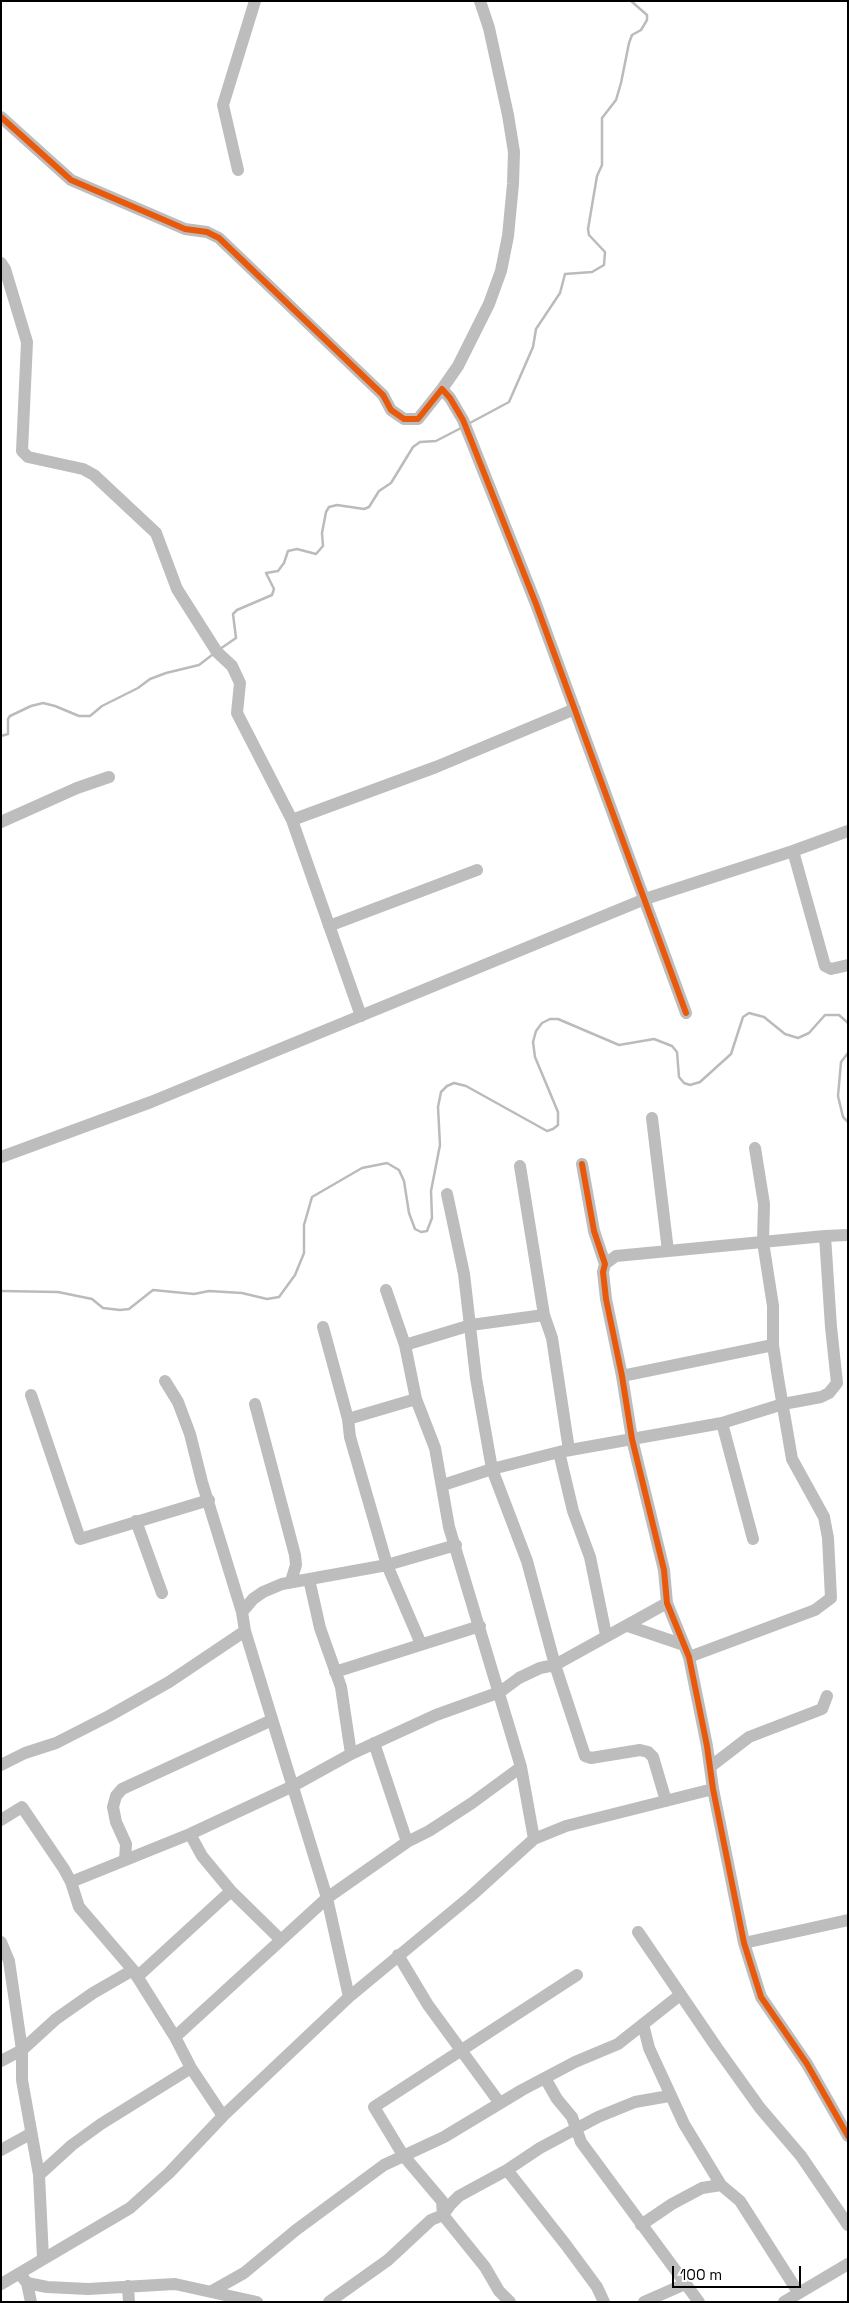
<!DOCTYPE html>
<html>
<head>
<meta charset="utf-8">
<style>
	body { margin:0 }
	#map { position:relative; width:849px; height:2303px; overflow:hidden; background:#fff; font-family:"Space Grotesk",sans-serif }
	canvas { display:block }
	.frame { position:absolute; inset:0; border:2px solid #000; pointer-events:none }
	.scale { position:absolute; left:672px; top:2266px; width:129px; height:22px; box-sizing:border-box; border:2px solid #000; border-top:0; padding-left:6px; font-size:15px; line-height:18px; white-space:nowrap; color:#000; -webkit-text-stroke:4px #fff; paint-order:stroke }
</style>
</head>
<body>
<div id="map">
<canvas width="849" height="2303"></canvas>
<div class="frame"></div>
<div class="scale">100 m</div>
</div>
<script>
const g = document.querySelector('canvas').getContext('2d');
g.lineJoin = 'round';
function poly(rows) {
  const path = new Path2D();
  for (const r of rows) {
    path.moveTo(r[0], r[1]);
    for (let i = 2; i < r.length; i += 2) path.lineTo(r[i], r[i + 1]);
  }
  return path;
}
function trace(path, color, width, dash) {
  g.strokeStyle = color;
  g.lineWidth = width;
  g.lineCap = dash ? 'butt' : 'round';
  g.setLineDash(dash || []);
  g.stroke(path);
}
trace(poly([
	[468,424,509,402,533,347,536,329,560,293,565,274,592,272,604,265,605,252,589,235,588,229,597,176,602,165,602,118,616,100,621,83,629,43,632,35,641,30,647,20,647,15,631,1],
	[220,649,236,638,233,614,237,610,272,595,274,589,266,573,278,571,284,563,288,551,297,549,316,554,323,546,322,533,326,512,329,507,337,505,364,509,369,507,379,491,391,483,413,447,420,442,436,441,461,428],
	[1,736,8,734,8,719,10,716,31,706,43,703,55,706,79,716,90,716,102,706,138,688,150,679,166,673,199,665,212,655],
	[848,1053,841,1062,838,1096,843,1117,848,1122],
	[1,1291,58,1292,92,1299,103,1308,120,1310,129,1309,153,1290,194,1294,209,1291,242,1293,267,1299,279,1297,295,1275,304,1253,304,1225,312,1197,362,1168,387,1163,399,1170,404,1181,409,1213,415,1229,421,1232,427,1231,432,1218,431,1191,440,1145,438,1107,441,1092,447,1086,454,1083,466,1086,547,1131,553,1129,558,1125,558,1112,535,1057,533,1042,536,1031,542,1023,550,1019,558,1019,619,1045,654,1039,672,1046,677,1052,679,1077,684,1083,690,1085,700,1082,731,1054,743,1017,749,1013,764,1017,785,1034,798,1038,809,1033,825,1015,839,1015,848,1023]
]), '#bbb', 2.5);
trace(poly([
	[1,117,71,180,185,229,207,232,219,238,383,395,391,410,404,419,418,419,442,389,450,398,463,420,536,604,686,1013],
	[238,170,223,105,255,1],
	[1,263,5,269,27,342,22,451,28,457,83,469,94,475,156,533,177,589,217,652,232,666,240,683,237,713,292,820,361,1016],
	[442,389,458,366,489,304,501,271,508,236,513,184,514,152,508,115,489,28,480,1],
	[292,820,436,767,575,709],
	[1,822,77,788,109,777],
	[793,851,825,966,831,969,848,965],
	[329,926,477,870],
	[652,1118,668,1251],
	[1,1157,151,1102,645,899,793,851,848,831],
	[582,1164,594,1231,605,1264,603,1272,606,1299,622,1376,632,1439,664,1570,667,1603,689,1657,707,1746,713,1789,744,1943,761,1997,807,2064,848,2136],
	[520,1166,544,1315,552,1338,569,1450],
	[447,1194,464,1274,476,1378,492,1469,527,1561,555,1665,585,1756,591,1758,640,1750,648,1752,653,1757,666,1801],
	[825,1236,848,1235],
	[386,1290,405,1345,416,1399,435,1448,449,1527,521,1767,534,1839],
	[323,1327,348,1419,350,1437,387,1565,421,1644],
	[405,1345,471,1325,544,1315],
	[622,1376,773,1345],
	[165,1381,178,1402,190,1434,202,1482,242,1612,245,1631,327,1898,349,1997],
	[31,1395,80,1539,209,1500],
	[255,1404,295,1555,296,1565,291,1581],
	[348,1419,416,1399],
	[722,1423,753,1539],
	[559,1452,573,1511,590,1557,606,1635],
	[443,1485,492,1469,559,1452,722,1423,783,1404,821,1397,829,1393,837,1383,831,1327,825,1236,616,1256,605,1264],
	[136,1521,162,1593],
	[309,1579,320,1628,341,1687,351,1754],
	[242,1612,253,1599,263,1592,282,1584,387,1565,456,1545],
	[628,1626,684,1645],
	[689,1657,815,1610,831,1598,828,1538,824,1517,792,1459,778,1378,773,1345,773,1306,763,1242,764,1204,755,1148],
	[335,1672,480,1626],
	[374,1743,407,1842],
	[1,1765,25,1753,56,1743,109,1716,169,1682,245,1631],
	[710,1767,749,1737,822,1709,827,1696],
	[1,1820,22,1807,64,1869,71,1882,79,1907,133,1970,175,2037,191,2068,223,2116],
	[190,1834,202,1856,231,1891,281,1940],
	[125,1860,126,1844,116,1822,113,1807,116,1796,122,1789,272,1720],
	[71,1882,190,1834,293,1786,351,1754,436,1715,500,1692,519,1678,540,1668,555,1665,667,1603],
	[638,1932,717,2048,760,2108,801,2156,848,2225],
	[1,1942,9,1961,22,2050,22,2080,39,2175,43,2258],
	[744,1943,848,1920],
	[398,1955,428,2005,499,2102],
	[137,1977,231,1891],
	[643,2024,649,2048,684,2124,721,2185,740,2201,798,2292],
	[175,2037,327,1898,407,1842,429,1831,472,1803,521,1767],
	[1,2061,22,2050,56,2019,93,1993,133,1970],
	[545,2078,557,2099,572,2117,581,2142,699,2302],
	[1,2150,30,2134],
	[507,2170,566,2245,597,2287,604,2302],
	[39,2175,72,2145,101,2124,191,2068],
	[641,2225,672,2204,702,2188,721,2185],
	[20,2274,27,2283,47,2287,88,2289,175,2284,257,2302],
	[27,2283,31,2302],
	[1,2284,130,2208,169,2173,223,2116,349,1997,471,1896,534,1839,566,1826,713,1789],
	[128,2286,129,2302],
	[212,2291,244,2273,296,2230,384,2165,444,2137,522,2090,575,2062,618,2044,680,1995],
	[329,2302,388,2260,431,2220,443,2215,450,2205,459,2196,507,2170,540,2148,598,2117,635,2102,669,2096],
	[510,2302,499,2291,485,2267,443,2215,442,2201,403,2155,374,2107,577,1975],
	[644,2302,685,2284],
	[784,2302,848,2264]
]), '#bdbdbd', 12);
trace(poly([
	[1,117,71,180,185,229,207,232,219,238,383,395,391,410,404,419,418,419,442,389,450,398,463,420,536,604,686,1013],
	[582,1164,594,1231,605,1264,603,1272,606,1299,622,1376,632,1439,664,1570,667,1603,689,1657,707,1746,713,1789,744,1943,761,1997,807,2064,848,2136]
]), '#e8590c', 6);
</script>
</body>
</html>
